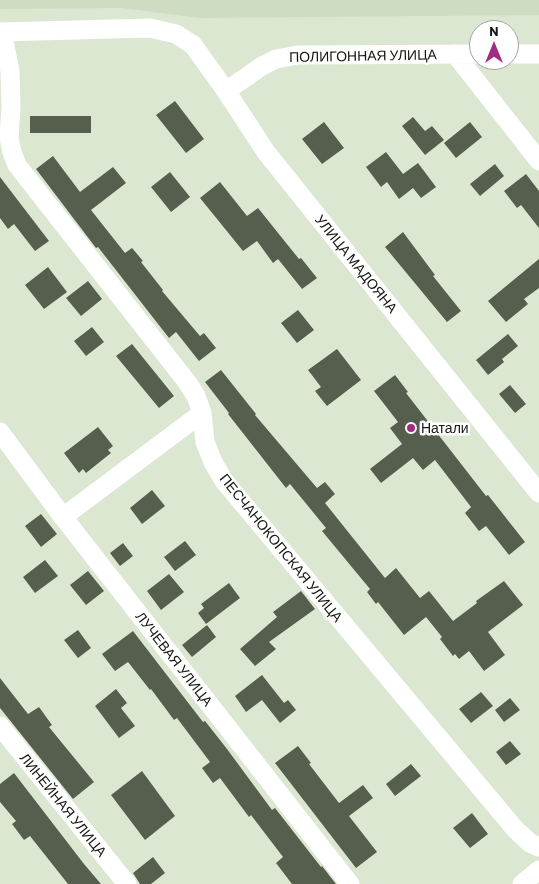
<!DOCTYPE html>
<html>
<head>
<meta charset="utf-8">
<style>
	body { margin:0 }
	#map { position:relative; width:539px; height:884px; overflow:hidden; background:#dce7d2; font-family:Barlow,sans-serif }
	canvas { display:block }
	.north { position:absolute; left:469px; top:20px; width:50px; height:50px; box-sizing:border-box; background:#fff; border:1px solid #a1a39f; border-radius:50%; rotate:0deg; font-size:14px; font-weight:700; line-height:20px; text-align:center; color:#141810 }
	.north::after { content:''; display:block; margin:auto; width:18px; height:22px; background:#a22c84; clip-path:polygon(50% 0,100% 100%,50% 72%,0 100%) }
</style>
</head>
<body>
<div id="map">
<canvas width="539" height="884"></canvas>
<div class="north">N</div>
</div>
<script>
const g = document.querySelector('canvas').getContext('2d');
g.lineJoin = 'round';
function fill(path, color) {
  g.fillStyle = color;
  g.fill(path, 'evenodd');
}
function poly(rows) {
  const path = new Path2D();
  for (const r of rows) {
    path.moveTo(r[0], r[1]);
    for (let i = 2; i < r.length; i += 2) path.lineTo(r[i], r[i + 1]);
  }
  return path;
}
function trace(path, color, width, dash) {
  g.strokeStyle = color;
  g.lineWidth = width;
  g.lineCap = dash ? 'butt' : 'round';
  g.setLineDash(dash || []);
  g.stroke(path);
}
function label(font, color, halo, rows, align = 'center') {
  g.font = font + ' Barlow,sans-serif';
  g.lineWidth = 5;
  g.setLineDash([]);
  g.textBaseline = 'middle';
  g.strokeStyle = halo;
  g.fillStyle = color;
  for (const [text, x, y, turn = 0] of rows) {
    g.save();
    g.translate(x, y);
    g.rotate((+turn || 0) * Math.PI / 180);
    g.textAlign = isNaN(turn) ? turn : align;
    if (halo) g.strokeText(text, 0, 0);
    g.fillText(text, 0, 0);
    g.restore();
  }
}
fill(poly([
	[0,0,539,0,539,15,200,18,122,8,0,9]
]), '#cedcc1');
fill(poly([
	[175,101,204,139,186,153,156,115],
	[30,116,91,116,91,133,30,133],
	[413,117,425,131,432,126,444,140,425,155,402,126],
	[324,122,344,148,322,164,302,139],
	[470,122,482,137,456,158,444,143],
	[386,152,403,174,418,163,436,187,421,198,413,188,399,199,387,182,381,187,366,167],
	[53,156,80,192,113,167,126,183,91,210,125,253,132,248,143,261,141,262,163,290,162,291,200,336,204,333,216,348,199,361,176,332,169,338,98,247,96,248,36,169],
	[495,164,504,176,480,196,470,184],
	[170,172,190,197,171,212,151,187],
	[526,174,539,191,539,228,521,205,517,208,504,191],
	[0,177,49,241,35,251,14,224,8,229,0,218],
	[220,182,247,216,258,208,299,259,301,258,317,278,302,289,278,259,273,263,257,241,243,251,200,198],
	[403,232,435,275,433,276,461,311,447,322,385,247],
	[539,259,539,288,524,299,528,304,506,322,488,301],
	[48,267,67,292,44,309,25,285],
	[88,281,102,299,81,316,66,298],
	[298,310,314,330,297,343,281,323],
	[92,327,104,342,86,356,74,341],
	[508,334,518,346,502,359,504,362,488,375,476,360],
	[132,344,174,396,159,408,116,356],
	[337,349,361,380,327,406,315,391,321,387,308,370],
	[221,370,256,414,255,415,317,488,325,482,335,494,325,503,385,578,396,568,420,598,429,591,453,621,477,603,476,601,504,581,523,605,488,632,505,655,484,671,469,651,459,659,455,654,453,656,440,639,442,637,426,617,404,635,378,602,376,604,367,592,370,589,322,531,326,528,290,484,286,488,228,414,229,413,205,382],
	[395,375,408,392,406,393,486,496,488,495,525,542,509,555,486,526,479,531,465,513,471,507,435,460,423,470,413,458,381,483,370,469,402,444,390,428,398,422,374,391],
	[510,385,526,404,515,413,499,394],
	[98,427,113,446,108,450,111,453,86,473,83,469,79,473,64,453],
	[152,490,165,506,142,524,130,508],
	[41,514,57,534,41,547,25,526],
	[185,541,196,555,175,571,164,557],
	[123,543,133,556,120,566,110,553],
	[45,560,58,576,35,593,23,577],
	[88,571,104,591,86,605,70,585],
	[169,574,184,592,161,610,147,591],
	[229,583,240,598,206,624,198,613,204,608,201,604],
	[301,591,315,609,269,642,276,649,255,666,240,649,277,617,273,612],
	[207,625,216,637,192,657,182,645],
	[78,630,91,648,78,658,64,640],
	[133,631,203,722,205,721,227,749,272,810,275,808,321,867,322,866,336,884,292,884,276,863,283,857,251,815,249,817,220,778,213,783,202,768,210,762,177,718,174,720,151,689,150,690,128,662,115,671,102,654],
	[262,675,284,703,288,700,296,710,280,723,262,700,246,712,235,696],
	[0,678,28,714,39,707,52,725,49,727,94,782,73,799,0,708],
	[116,689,127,703,121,708,135,726,119,738,95,706],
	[481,692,493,706,471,723,459,709],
	[510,698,520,710,504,722,495,710],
	[510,741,521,754,506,765,496,752],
	[298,746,311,763,309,764,339,803,363,785,373,798,349,816,377,852,356,868,275,763],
	[411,764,421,776,395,796,386,784],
	[142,771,175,816,145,840,111,795],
	[14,773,84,864,101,884,68,884,30,836,24,840,12,824,16,821,0,802,0,784],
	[472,813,488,834,470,848,453,828],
	[153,857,165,873,151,884,140,884,133,873]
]), '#565f4e');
trace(poly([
	[0,32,150,28,176,34,193,45,226,91,266,152,539,493],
	[2,32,10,71,11,107,9,138,12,152,17,165,187,382,196,396,202,413,205,442,213,462,224,481,515,829,530,843,539,847],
	[455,54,539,161],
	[509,54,539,54],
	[226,91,262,66,276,59,298,55,479,54],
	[0,432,63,517,350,884],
	[63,517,202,413],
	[0,726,127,884],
	[522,884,539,870]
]), '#fff', 19);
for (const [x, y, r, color] of [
	[411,428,5,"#a22c84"]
]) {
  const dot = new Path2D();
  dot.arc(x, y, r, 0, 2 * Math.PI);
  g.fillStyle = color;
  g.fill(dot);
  trace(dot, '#fff', 2);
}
label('14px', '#141810', '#fff', [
	["ПОЛИГОННАЯ УЛИЦА",363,56,-1],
	["УЛИЦА МАДОЯНА",356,264,51],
	["ПЕСЧАНОКОПСКАЯ УЛИЦА",281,548,51],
	["ЛУЧЕВАЯ УЛИЦА",174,659,52],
	["ЛИНЕЙНАЯ УЛИЦА",63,805,51]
]);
label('14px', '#141810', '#fff', [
	["Натали",421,428]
], 'left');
</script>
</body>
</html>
